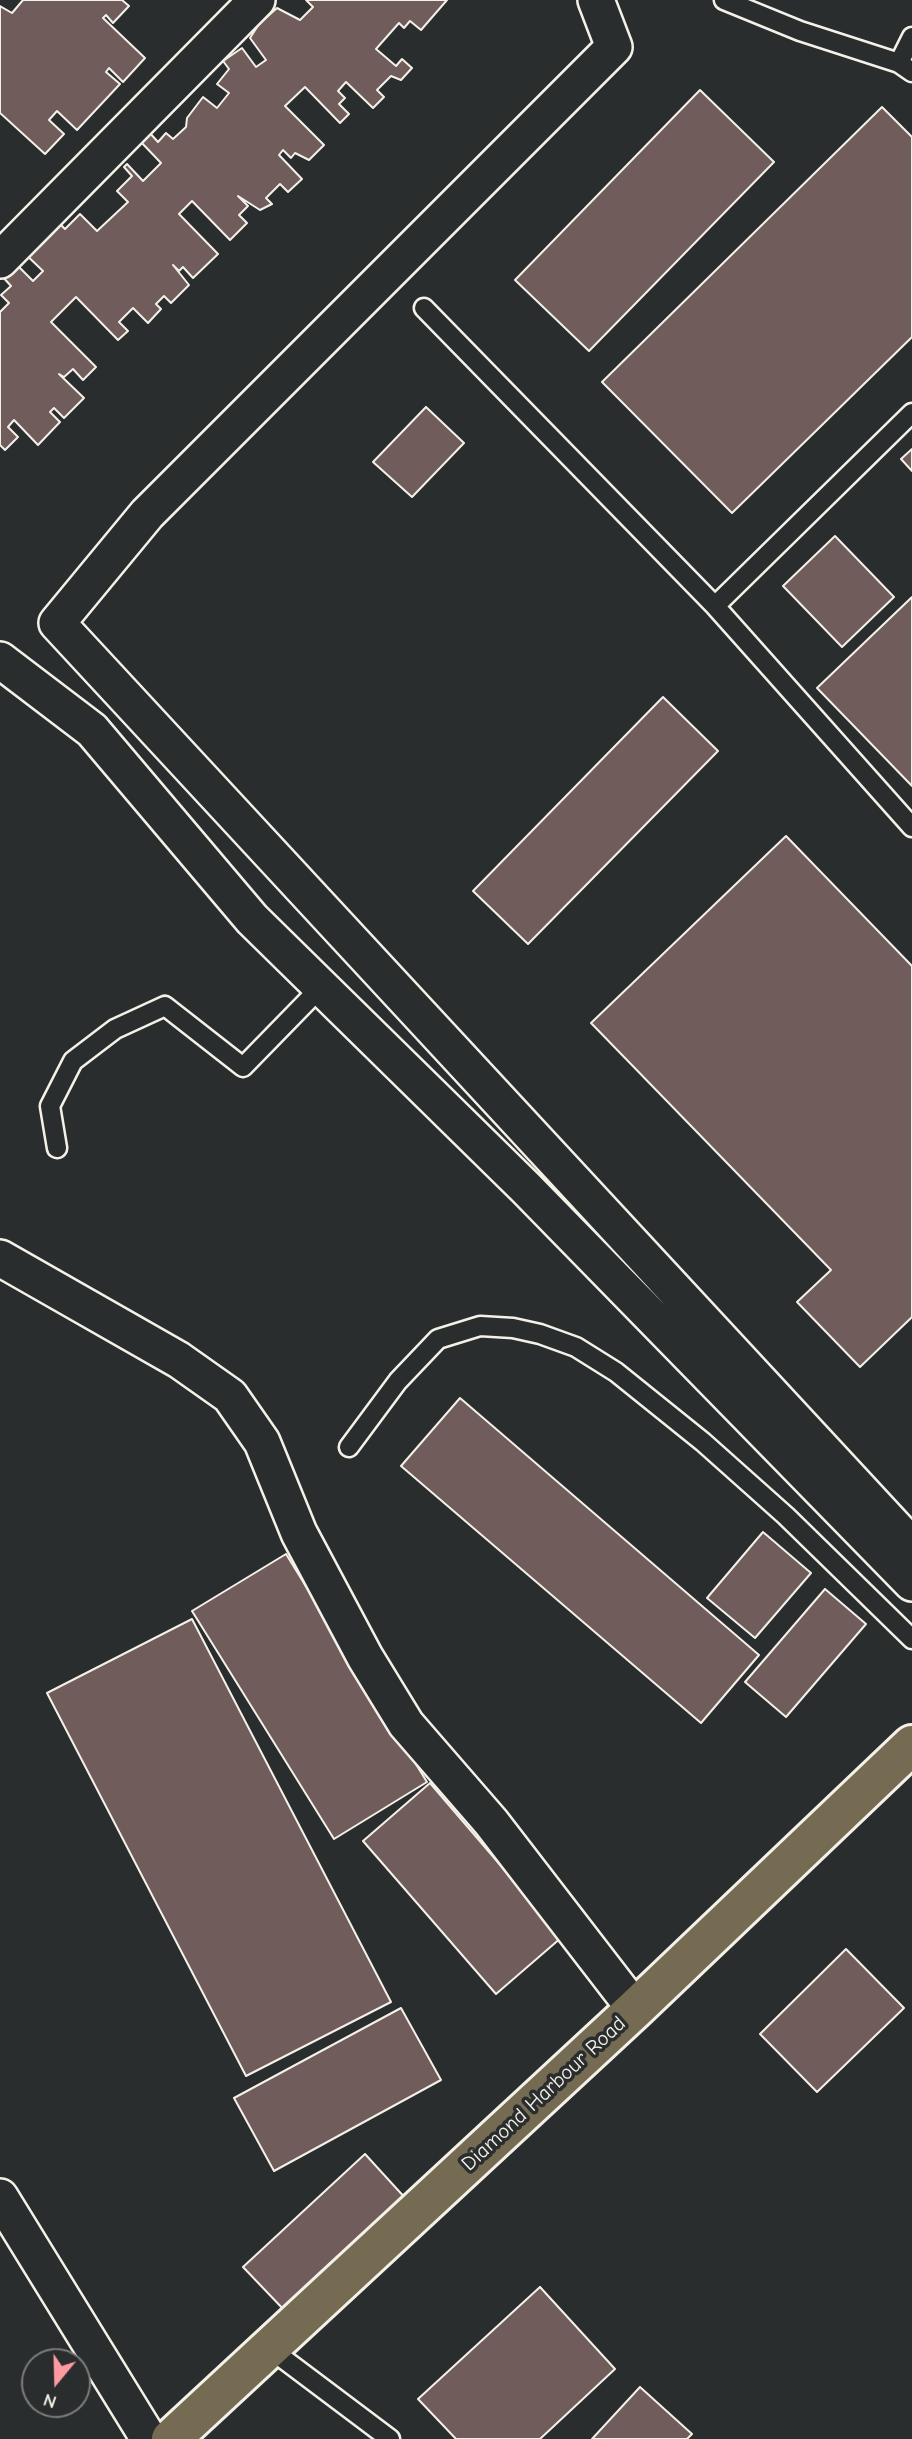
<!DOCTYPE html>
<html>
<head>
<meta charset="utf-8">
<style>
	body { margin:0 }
	#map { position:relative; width:912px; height:2439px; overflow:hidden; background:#2a2d2e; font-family:"Comic Neue",sans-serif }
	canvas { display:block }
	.north { position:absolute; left:21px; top:2348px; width:70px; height:70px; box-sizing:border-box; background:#2a2d2e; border:2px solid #7b7b78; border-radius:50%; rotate:199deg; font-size:19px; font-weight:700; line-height:28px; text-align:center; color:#f4f1e8 }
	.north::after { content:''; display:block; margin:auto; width:24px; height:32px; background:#ff9aa2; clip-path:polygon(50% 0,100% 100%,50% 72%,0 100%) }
</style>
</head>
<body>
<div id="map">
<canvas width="912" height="2439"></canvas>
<div class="north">N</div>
</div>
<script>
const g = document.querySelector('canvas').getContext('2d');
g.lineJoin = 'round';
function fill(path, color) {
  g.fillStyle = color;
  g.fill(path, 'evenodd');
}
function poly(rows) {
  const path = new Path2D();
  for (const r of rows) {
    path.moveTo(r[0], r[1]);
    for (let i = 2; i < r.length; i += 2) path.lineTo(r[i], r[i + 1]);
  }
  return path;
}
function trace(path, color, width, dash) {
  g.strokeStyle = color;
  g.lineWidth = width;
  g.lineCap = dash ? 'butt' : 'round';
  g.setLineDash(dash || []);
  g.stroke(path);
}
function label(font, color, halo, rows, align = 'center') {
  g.font = font + ' "Comic Neue",sans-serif';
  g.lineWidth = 7;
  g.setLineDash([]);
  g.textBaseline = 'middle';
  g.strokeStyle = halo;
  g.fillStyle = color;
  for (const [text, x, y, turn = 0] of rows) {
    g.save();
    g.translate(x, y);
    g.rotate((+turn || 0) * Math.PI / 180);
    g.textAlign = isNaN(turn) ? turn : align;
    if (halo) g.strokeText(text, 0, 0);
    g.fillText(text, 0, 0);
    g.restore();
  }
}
const building = poly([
	[23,0,122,0,129,6,113,23,106,15,103,18,145,58,123,82,109,68,106,72,120,84,77,130,57,111,49,120,64,134,45,154,0,113,0,6,12,13,23,0],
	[306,0,447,0,421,30,410,21,404,28,399,23,376,49,396,66,402,59,412,68,401,80,391,76,377,90,384,97,373,108,346,82,338,91,345,98,339,104,349,114,340,123,305,87,285,106,324,145,309,160,295,153,291,158,283,150,279,155,302,179,288,192,280,184,266,198,272,204,260,210,238,196,248,206,239,215,247,223,230,240,192,201,179,214,218,254,193,278,183,267,179,271,173,265,189,285,171,303,164,296,156,304,161,309,148,323,133,308,119,322,128,331,118,340,76,297,51,322,96,367,83,380,73,369,64,377,59,374,84,398,64,418,54,408,50,412,60,422,38,445,14,420,8,427,18,437,5,450,0,445,0,312,9,303,1,295,11,286,1,275,14,262,33,281,43,271,20,249,31,238,39,247,57,229,53,225,57,221,65,229,80,214,97,231,128,202,117,191,132,176,124,167,127,164,143,181,161,163,139,140,148,131,158,142,166,133,173,139,186,127,187,118,203,97,217,108,229,93,217,84,229,69,223,61,242,48,256,67,266,60,250,38,259,24,277,8,300,20,313,7,306,0],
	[700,90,774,162,589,351,515,280,700,90],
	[882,107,912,137,912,337,732,513,602,382,882,107],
	[426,407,464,443,412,497,373,462,426,407],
	[912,449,912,471,901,459,912,449],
	[835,536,894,597,842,647,783,586,835,536],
	[912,597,912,786,817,688,912,597],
	[663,697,718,751,528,944,473,891,663,697],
	[786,836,912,966,912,1317,860,1367,797,1302,831,1270,591,1023,786,836],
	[460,1398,759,1655,701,1723,401,1466,460,1398],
	[763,1532,811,1573,755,1638,707,1598,763,1532],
	[286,1554,427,1782,334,1839,192,1611,286,1554],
	[825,1589,866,1624,786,1717,745,1682,825,1589],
	[192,1619,391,2002,246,2076,47,1693,192,1619],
	[430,1783,562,1937,496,1994,363,1841,430,1783],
	[846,1949,904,2008,817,2092,760,2034,846,1949],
	[401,2008,441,2080,274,2171,234,2098,401,2008],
	[365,2154,407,2200,286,2312,243,2267,365,2154],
	[540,2287,615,2369,540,2439,456,2439,418,2399,540,2287],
	[640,2387,692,2434,687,2439,592,2439,640,2387]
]);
fill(building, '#6f5c5b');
trace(building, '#f4f1e8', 2);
const service = poly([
	[724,0,800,31,899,63,912,72],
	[899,63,912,37],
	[424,308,715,606,912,827],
	[715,606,912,413],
	[57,1148,50,1106,73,1061,115,1029,165,1006,243,1067,321,987],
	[349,1447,398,1381,438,1339,480,1326,513,1328,540,1334,576,1347,616,1372,703,1442,786,1516,912,1639],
	[269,2348,390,2439]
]);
const minor = poly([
	[596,0,614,47,147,514,57,623,912,1546],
	[0,260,257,0],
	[0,660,92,730,252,919,526,1188,912,1583],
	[0,1258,179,1360,230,1396,262,1442,299,1533,365,1657,406,1724,491,1822,635,2009],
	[0,2197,149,2439]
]);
const trunk = poly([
	[171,2439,635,2009,912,1745]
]);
trace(service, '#f4f1e8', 23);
trace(minor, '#f4f1e8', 40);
trace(trunk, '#f4f1e8', 44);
trace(service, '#2a2d2e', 18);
trace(minor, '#2a2d2e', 35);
trace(trunk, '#746b52', 38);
label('21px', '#f4f1e8', '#2a2d2e', [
	["Diamond Harbour Road",544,2094,-43]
]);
</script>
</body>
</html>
